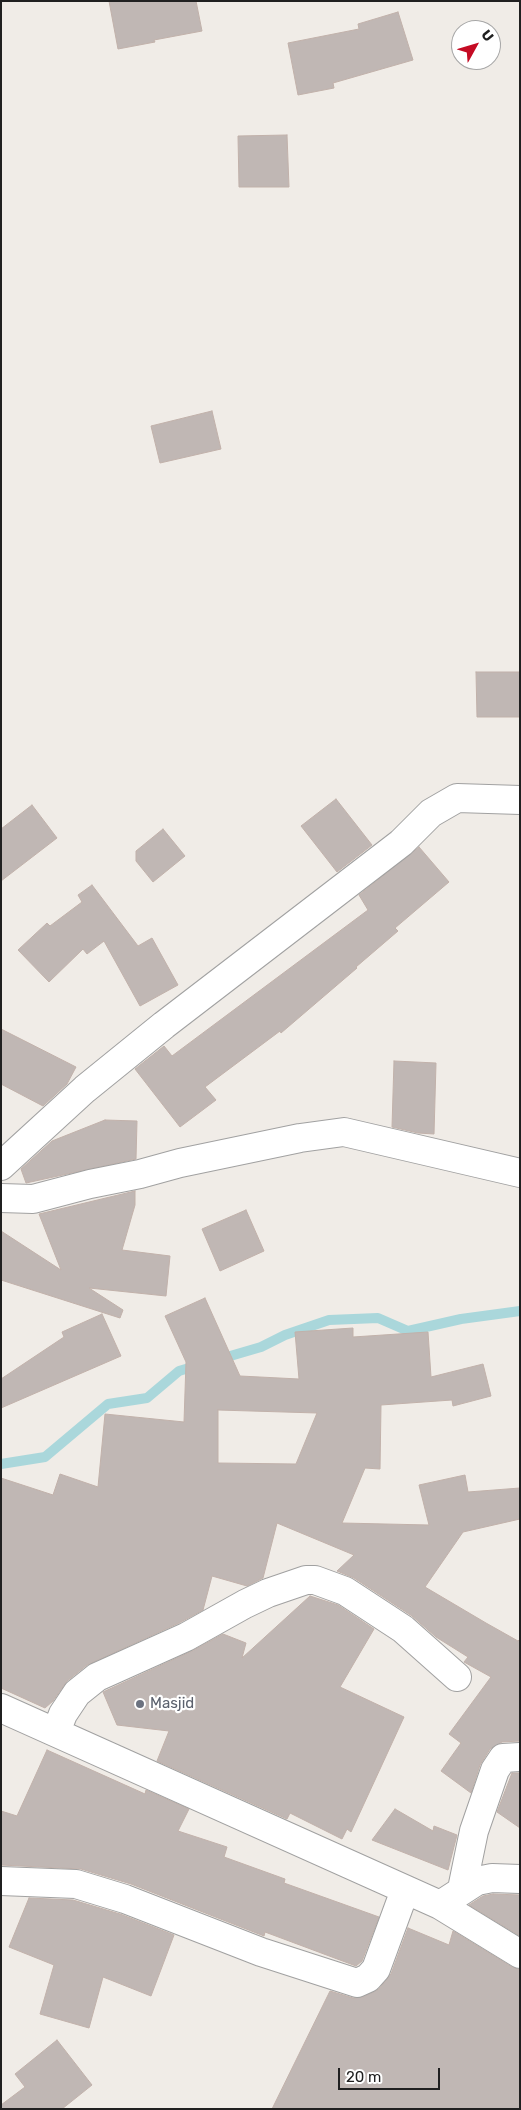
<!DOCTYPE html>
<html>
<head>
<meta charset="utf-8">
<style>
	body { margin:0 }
	#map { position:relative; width:521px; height:2110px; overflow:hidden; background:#f0ece7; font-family:Rubik,sans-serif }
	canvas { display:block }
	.frame { position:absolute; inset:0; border:2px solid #202020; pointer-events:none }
	.north { position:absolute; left:451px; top:20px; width:50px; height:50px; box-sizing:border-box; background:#fff; border:1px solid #a6a6a6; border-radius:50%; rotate:51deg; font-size:14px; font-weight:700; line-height:20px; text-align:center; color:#202020 }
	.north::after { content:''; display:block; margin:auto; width:18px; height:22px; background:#c50b24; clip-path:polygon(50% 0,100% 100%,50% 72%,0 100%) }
	.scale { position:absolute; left:338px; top:2068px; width:102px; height:22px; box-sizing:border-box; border:2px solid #202020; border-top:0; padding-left:6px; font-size:15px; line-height:18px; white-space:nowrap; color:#202020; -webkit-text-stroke:4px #fff; paint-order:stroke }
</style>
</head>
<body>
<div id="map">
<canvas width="521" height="2110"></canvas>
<div class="frame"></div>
<div class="north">U</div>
<div class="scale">20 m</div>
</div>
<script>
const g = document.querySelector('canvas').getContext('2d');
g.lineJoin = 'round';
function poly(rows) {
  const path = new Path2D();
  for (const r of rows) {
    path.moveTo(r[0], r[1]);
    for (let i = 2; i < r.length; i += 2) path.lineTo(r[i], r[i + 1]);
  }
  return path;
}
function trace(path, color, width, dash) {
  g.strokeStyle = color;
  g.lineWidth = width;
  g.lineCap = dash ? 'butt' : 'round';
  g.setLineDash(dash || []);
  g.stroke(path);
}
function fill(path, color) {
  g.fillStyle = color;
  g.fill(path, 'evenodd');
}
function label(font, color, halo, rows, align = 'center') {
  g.font = font + ' Rubik,sans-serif';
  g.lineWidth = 4.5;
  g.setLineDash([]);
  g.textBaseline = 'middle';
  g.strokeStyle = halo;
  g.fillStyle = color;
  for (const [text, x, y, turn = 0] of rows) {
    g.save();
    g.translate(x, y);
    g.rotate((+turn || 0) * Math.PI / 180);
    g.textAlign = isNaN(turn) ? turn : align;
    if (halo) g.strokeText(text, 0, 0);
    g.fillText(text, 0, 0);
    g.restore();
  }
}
trace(poly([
	[220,1359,261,1347,285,1335,329,1320,378,1318,408,1331,461,1319,520,1311],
	[1,1464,45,1457,108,1404,147,1398,179,1371,199,1365]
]), '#aad7db', 10);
const building = poly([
	[109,1,196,1,202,31,154,40,155,42,118,49,109,1],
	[398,12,413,60,333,83,334,88,298,95,288,43,359,29,358,24,398,12],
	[287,135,289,187,239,187,238,136,287,135],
	[212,411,221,449,160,463,151,426,212,411],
	[476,672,520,672,520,717,477,717,476,672],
	[336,799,372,845,337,872,301,826,336,799],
	[32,805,57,838,1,881,1,829,32,805],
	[163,829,185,856,153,882,136,861,136,851,163,829],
	[419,847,449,882,395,928,398,931,356,967,357,968,281,1033,280,1031,205,1087,216,1100,180,1127,135,1069,164,1046,172,1056,368,910,359,895,419,847],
	[92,885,138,946,152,938,178,985,140,1006,104,941,87,954,83,949,49,982,18,950,47,923,50,926,82,902,78,895,92,885],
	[1,1029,76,1067,67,1084,43,1106,1,1084,1,1029],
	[394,1061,436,1063,434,1134,418,1133,392,1127,394,1061],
	[105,1120,137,1121,136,1159,26,1183,21,1169,52,1141,105,1120],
	[135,1191,135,1205,122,1250,170,1256,166,1296,89,1288,123,1310,120,1318,1,1280,1,1231,61,1270,39,1214,135,1191],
	[246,1210,264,1251,220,1271,202,1229,246,1210],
	[205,1298,240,1376,299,1379,295,1332,353,1328,353,1337,428,1332,431,1377,483,1364,491,1396,453,1406,452,1400,381,1405,380,1469,365,1468,342,1523,429,1525,419,1485,465,1475,468,1492,520,1488,520,1519,463,1532,425,1587,486,1623,518,1641,520,1639,520,1741,502,1742,490,1749,480,1765,471,1793,441,1771,461,1743,449,1734,491,1677,464,1662,468,1657,436,1637,412,1616,354,1578,337,1571,354,1555,277,1523,263,1578,247,1586,212,1576,203,1610,179,1623,87,1665,67,1681,53,1701,45,1708,1,1688,1,1478,53,1495,60,1474,98,1487,105,1414,184,1422,186,1362,165,1316,205,1298],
	[218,1410,317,1413,296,1464,218,1463,218,1410],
	[102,1314,121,1356,1,1408,1,1379,64,1337,62,1332,102,1314],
	[310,1596,338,1605,374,1629,340,1687,404,1717,351,1832,347,1829,342,1839,290,1813,287,1819,157,1761,169,1731,117,1725,103,1692,192,1651,223,1634,246,1643,242,1658,310,1596],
	[47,1750,145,1794,146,1790,189,1809,178,1831,227,1847,224,1857,285,1879,284,1883,379,1917,362,1961,356,1966,265,1932,264,1936,131,1884,81,1869,1,1865,1,1811,17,1816,47,1750],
	[512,1773,520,1773,520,1828,497,1812,512,1773],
	[395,1809,433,1831,434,1826,457,1835,448,1870,372,1840,395,1809],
	[493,1894,520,1895,520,1936,469,1905,483,1896,493,1894],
	[29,1898,73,1900,120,1914,174,1935,151,1996,103,1977,89,2028,40,2014,54,1965,9,1947,29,1898],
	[408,1928,449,1945,453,1931,512,1967,520,1970,520,2109,272,2109,330,1991,353,1998,363,1997,379,1989,391,1974,408,1928],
	[57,2040,92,2085,62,2109,1,2109,1,2105,25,2087,15,2074,57,2040]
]);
fill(building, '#c0b7b4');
trace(building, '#c1b1aa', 1);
const minor = poly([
	[1,1166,85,1089,164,1025,401,843,431,813,457,798,520,800],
	[1,1198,33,1199,90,1184,140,1174,180,1163,300,1138,344,1132,520,1173],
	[1,1708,440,1905,477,1881,492,1878,520,1879],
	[56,1732,63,1714,77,1693,97,1677,186,1637,245,1604,268,1593,306,1580,315,1580,345,1591,403,1629,457,1677],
	[1,1881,76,1884,125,1899,261,1952,357,1983,368,1978,376,1969,405,1890],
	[462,1889,474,1831,495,1770,503,1758,520,1757],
	[440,1905,520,1954]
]);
trace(minor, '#a1a1a1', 30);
trace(minor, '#fff', 28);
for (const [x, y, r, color] of [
	[140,1704,5,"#6b7280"]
]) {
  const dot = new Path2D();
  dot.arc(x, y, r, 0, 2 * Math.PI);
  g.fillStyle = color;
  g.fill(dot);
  trace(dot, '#fff', 2);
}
label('15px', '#5b616d', '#fff', [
	["Masjid",150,1704]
], 'left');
</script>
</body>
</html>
